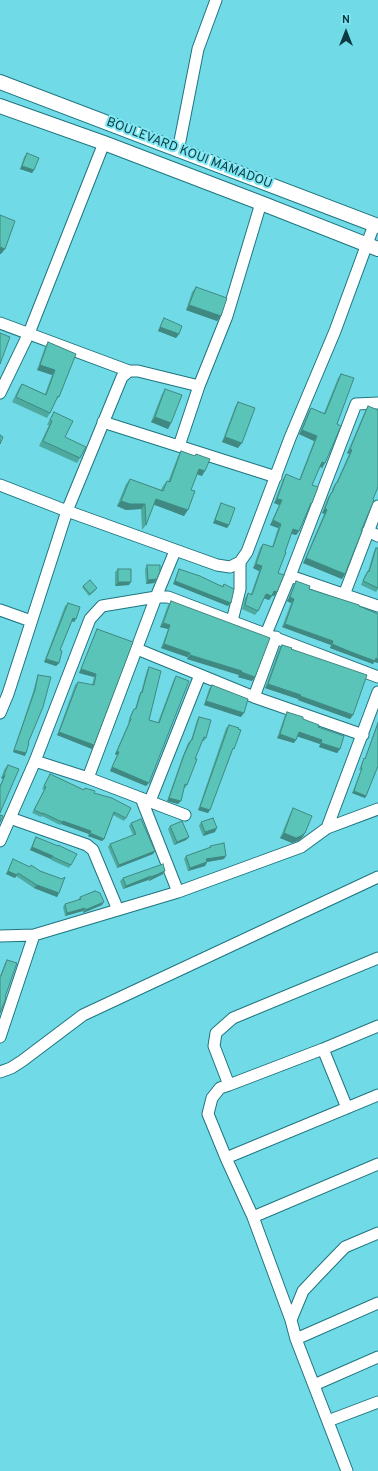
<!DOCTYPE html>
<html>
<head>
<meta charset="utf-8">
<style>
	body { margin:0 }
	#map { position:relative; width:378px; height:1471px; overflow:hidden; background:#71dae7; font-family:Overpass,sans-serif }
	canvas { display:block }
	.north { position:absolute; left:326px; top:12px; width:40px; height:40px; -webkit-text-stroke:3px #7fe7f4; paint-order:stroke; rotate:0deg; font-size:11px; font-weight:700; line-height:16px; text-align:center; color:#0b3b40 }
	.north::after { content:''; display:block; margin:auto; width:14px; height:18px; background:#0b3b40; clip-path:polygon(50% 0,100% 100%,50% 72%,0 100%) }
</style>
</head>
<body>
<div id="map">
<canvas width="378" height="1471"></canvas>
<div class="north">N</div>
</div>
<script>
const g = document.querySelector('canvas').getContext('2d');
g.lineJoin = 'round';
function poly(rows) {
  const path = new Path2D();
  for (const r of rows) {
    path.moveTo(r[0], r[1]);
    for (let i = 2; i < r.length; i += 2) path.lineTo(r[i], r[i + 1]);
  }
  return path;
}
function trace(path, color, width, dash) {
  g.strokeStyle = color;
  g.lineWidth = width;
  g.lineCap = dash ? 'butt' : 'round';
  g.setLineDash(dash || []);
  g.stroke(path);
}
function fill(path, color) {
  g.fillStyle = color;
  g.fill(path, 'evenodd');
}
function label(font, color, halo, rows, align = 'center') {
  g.font = font + ' Overpass,sans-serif';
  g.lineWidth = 4;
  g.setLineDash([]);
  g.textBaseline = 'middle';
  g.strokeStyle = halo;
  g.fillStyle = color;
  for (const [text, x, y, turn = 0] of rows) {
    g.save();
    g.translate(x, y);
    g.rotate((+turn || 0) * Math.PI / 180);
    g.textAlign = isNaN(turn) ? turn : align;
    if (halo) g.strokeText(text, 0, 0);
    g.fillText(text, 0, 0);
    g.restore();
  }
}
const minor = poly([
	[178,151,198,49,216,0],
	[0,323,129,371],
	[0,393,29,333,104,143],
	[103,422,276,477],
	[179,446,199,386],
	[0,485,67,511,217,565,230,567,240,562,247,552,290,438,335,331,374,225],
	[368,531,378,536],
	[290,576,378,606],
	[344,595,378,506],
	[0,610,31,621],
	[232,621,240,589,240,562],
	[266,634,290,576,356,404,378,403],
	[137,649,254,697,363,735],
	[254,697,276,637],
	[0,713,8,694,67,511,122,377,129,371,138,371,199,386,227,316,261,203],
	[35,761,88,778,185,815],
	[88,778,156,597,175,551],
	[141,798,178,892],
	[150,801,200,675],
	[10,818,87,845,93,850,118,910],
	[327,828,378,809],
	[0,841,35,761,90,619,102,606,156,597,168,597,378,677],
	[0,936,34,935,178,892,301,847,327,828,378,692],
	[0,1037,34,935],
	[323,1049,347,1108],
	[0,1072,11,1068,22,1061,83,1015,378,877],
	[229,1085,214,1046,216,1033,233,1018,378,958],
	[226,1158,378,1095],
	[253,1217,378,1164],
	[291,1320,253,1217,226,1158,208,1114,212,1098,220,1088,229,1085,323,1049,378,1026],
	[296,1339,378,1303],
	[314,1385,378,1357],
	[328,1421,378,1402],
	[347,1471,296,1339,291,1320,303,1291,318,1275,345,1247,378,1233]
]);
const major = poly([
	[0,82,378,226],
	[0,106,104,143,261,203,378,249]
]);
trace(minor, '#1f757f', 13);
trace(major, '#1f757f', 16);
trace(minor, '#fff', 11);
trace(major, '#fff', 14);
fill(poly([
	[27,153,34,170,32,173,20,169,24,157],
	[196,287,221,316,217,321,186,310,192,292],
	[164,318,179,334,176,338,158,331,162,322],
	[48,342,76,354,59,397,55,401,50,413,47,418,12,402,19,388,22,384,45,394,52,375,37,370,45,347],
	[341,374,337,424,322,468,320,467,312,485,312,503,309,507,299,531,296,535,291,534,278,573,274,596,272,595,269,600,264,598,258,611,255,615,242,609,245,598,248,593,251,594,259,571,253,568,260,548,263,544,272,547,278,528,270,525,279,505,274,503,283,479,286,474,299,480,314,441,299,434,308,412,311,408,324,413,338,378],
	[165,389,171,423,168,429,151,422,162,394],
	[238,402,238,448,222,442,235,407],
	[368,406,361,531,345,574,342,579,303,563,324,514,322,513,328,497,331,493,333,487,336,483,341,472,349,454,347,453,365,411],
	[54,412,65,437,80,458,77,463,39,446,49,425,47,425,51,417],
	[181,451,194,456,196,454,202,476,197,474,191,490,184,516,154,504,146,525,142,530,141,509,126,510,117,506,126,484,130,479,161,490,163,486,167,481,168,482,178,456],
	[221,503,229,525,227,528,213,523,219,507],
	[376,548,378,548,378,589,376,592,361,585,365,575,368,571,374,551],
	[147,565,154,583,146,584,145,569],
	[118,569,129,585,115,586,115,572],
	[179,569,222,586,224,584,228,606,173,584,177,573],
	[296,581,309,589,359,606,374,662,373,664,330,648,331,645,282,627,291,603,287,601,294,585],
	[83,586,96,590,89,596,82,587],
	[171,601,252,681,238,677,239,675,187,659,187,657,161,648,168,629,160,627,168,605],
	[68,603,76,619,74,622,72,621,60,650,59,663,56,666,44,662,65,606],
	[97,629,133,642,92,749,57,735,75,685,78,682,92,685,94,677,79,673,95,633],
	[282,645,291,649,353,715,350,719,298,700,298,699,265,688,279,649],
	[149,667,149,720,158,722,174,679,176,676,146,786,110,771,117,755,115,754,129,722,128,722,132,712,134,709,135,709,139,695,141,692,147,670],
	[38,675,28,743,26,753,25,756,13,752,33,692,37,677],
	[212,685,241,717,204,705,209,689],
	[287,712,318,727,340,749,337,753,319,747,320,744,297,736,294,743,277,738,285,715],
	[199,717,206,738,204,741,202,741,195,759,187,785,185,788,184,788,178,804,167,801,182,758,188,743,191,740,197,720],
	[378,721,378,766,365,798,352,793,361,770,359,770,363,761,365,758],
	[229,725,232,752,208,813,198,810,226,728],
	[8,765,0,813,0,785,3,779,1,778,5,768],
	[50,774,84,790,85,788,94,793,126,818,124,821,113,815,104,839,102,841,88,836,89,834,61,824,60,825,42,816,41,817,32,813,44,790,42,789],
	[293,808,305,833,302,838,298,841,292,843,280,838,290,814],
	[201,822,215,832,203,836,199,826],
	[131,823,155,851,153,854,117,868,108,847,110,844,133,835,129,826],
	[170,826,189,837,186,840,174,845,168,829],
	[36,837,71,865,69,868,51,860,51,859,30,850,34,840],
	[210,846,224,859,207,862,205,866,188,871,184,859,186,856,209,848],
	[13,859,59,893,57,897,34,888,16,876,15,878,6,874,11,863],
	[163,874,149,881,148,880,123,889,120,881,123,878],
	[80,897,102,905,83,913,83,911,65,916,63,907,65,904,78,900],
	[7,960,5,997,0,976,5,963]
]), '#4ea99f');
fill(poly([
	[22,166,34,170,32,173,20,169],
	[0,247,5,249,1,254,0,254],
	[189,305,221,316,217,321,186,310],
	[160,327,179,334,176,338,158,331],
	[40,365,55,370,52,375,37,370],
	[155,417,171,423,168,429,151,422],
	[302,430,317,436,314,441,299,434],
	[225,437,242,443,238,448,222,442],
	[350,449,352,450,349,454,347,453],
	[322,462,325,463,322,468,319,466],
	[199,469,205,471,202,476,196,474],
	[156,499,188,510,184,516,152,504],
	[277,499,282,500,279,505,274,503],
	[121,501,145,504,141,509,126,510,117,506],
	[325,508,327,510,324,514,322,513],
	[215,520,229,525,227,528,213,523],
	[273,520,281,524,278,528,270,525],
	[293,529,299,531,296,535,290,533],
	[306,558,345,574,342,579,303,563],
	[256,564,262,566,259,571,253,568],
	[157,579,154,583,146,584,148,580],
	[175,581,231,603,228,606,173,584],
	[118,582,131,582,129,585,115,586],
	[274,591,277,592,274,596,271,595],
	[266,594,272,596,269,600,263,598],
	[290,597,294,599,291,603,287,601],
	[73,618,76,619,74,622,71,621],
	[163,623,170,625,168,629,160,627],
	[285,624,333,641,331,645,282,627],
	[164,644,190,653,187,657,161,648],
	[332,644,378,659,378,663,374,662,373,664,330,648],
	[190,655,242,671,239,675,187,659],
	[46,659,59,663,56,666,44,662],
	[81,669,96,674,94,677,79,673],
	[241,672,255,677,252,681,238,677],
	[268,684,301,695,298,699,265,688],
	[300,696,353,715,350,719,298,700],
	[206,701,244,713,241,717,204,705],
	[59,732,94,745,92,749,57,735],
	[299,732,322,740,320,744,296,736],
	[280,734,296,740,294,743,277,738],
	[321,743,340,749,337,753,319,747],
	[14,750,26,753,25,756,13,752],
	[117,751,119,752,117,755,115,754],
	[112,767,149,783,146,786,110,771],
	[4,775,5,775,3,779,1,778],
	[354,791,366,796,365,798,352,793],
	[169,798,181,801,178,804,167,801],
	[200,807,210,810,208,813,198,810],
	[63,821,91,831,89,834,61,824],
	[217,828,215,832,203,836,205,832],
	[90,833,104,839,102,841,88,836],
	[284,833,305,833,302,838,298,841,292,843,280,838],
	[189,837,186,840,174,845,177,842],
	[32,847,53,856,51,859,30,850],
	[155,851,153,854,117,868,119,865],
	[226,856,224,859,207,862,205,866,188,871,190,868,206,859],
	[8,871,17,875,15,878,6,874],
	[165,871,163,874,149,881,151,877],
	[151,876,148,880,123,889,126,886],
	[37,885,59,893,57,897,34,888],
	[104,902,102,905,83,913,85,910],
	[85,908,83,911,65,916,67,913]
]), '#408982');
const building = poly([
	[27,153,39,158,34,170,22,166,27,153],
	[0,215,15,221,5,249,0,247,0,215],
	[196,287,227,298,221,316,189,305,196,287],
	[164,318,182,326,179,334,160,327,164,318],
	[0,333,10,337,0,364,0,333],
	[48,342,76,354,59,397,58,396,50,413,16,397,22,384,46,395,55,370,40,365,48,342],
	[341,374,354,378,337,424,341,426,325,463,322,462,312,485,318,487,312,503,311,503,299,531,293,529,285,552,286,552,278,573,284,575,277,592,274,591,272,596,266,594,258,611,245,605,248,593,252,595,262,566,256,564,263,544,273,547,281,524,273,520,282,500,277,499,286,474,300,480,317,436,302,430,311,408,325,414,341,374],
	[165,389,182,395,171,423,155,417,165,389],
	[238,402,255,408,242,443,225,437,238,402],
	[368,406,378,410,378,487,373,499,374,500,361,531,362,531,345,574,306,558,327,510,325,508,331,493,332,493,336,483,337,483,352,450,350,449,368,406],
	[54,412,73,421,65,437,86,447,80,458,43,441,52,421,50,420,54,412],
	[0,435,3,437,0,444,0,435],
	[181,451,195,456,196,454,210,459,205,471,199,469,191,490,195,491,188,510,156,499,146,525,145,504,130,504,121,501,130,479,163,491,167,481,170,482,181,451],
	[221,503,235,508,229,525,215,520,221,503],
	[376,548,378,548,378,588,363,581,368,571,369,572,376,548],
	[147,565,160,565,160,571,157,579,148,580,147,565],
	[118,569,131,569,131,582,118,582,118,569],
	[179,569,200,576,223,587,224,584,234,589,231,603,175,581,179,569],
	[90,580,97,588,90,594,83,586,90,580],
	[296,581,310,586,309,589,359,605,359,606,378,614,378,659,376,658,375,661,351,652,332,644,333,641,285,624,294,599,290,597,296,581],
	[171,601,270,638,255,677,241,672,242,671,190,655,190,653,164,644,170,625,163,623,171,601],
	[68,603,80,607,76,619,73,618,60,650,62,651,59,663,46,659,68,603],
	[97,629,133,642,94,745,59,732,78,682,94,685,96,674,81,669,97,629],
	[282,645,292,648,291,649,367,675,353,715,300,696,301,695,268,684,282,645],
	[149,667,161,671,149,720,159,723,176,676,189,681,149,783,112,767,119,752,117,751,131,719,130,718,134,709,136,709,141,692,142,693,149,667],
	[38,675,51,677,43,707,28,743,29,743,26,753,14,750,35,690,38,675],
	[212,685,248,699,244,713,206,701,212,685],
	[287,712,303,717,303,719,319,725,318,727,344,736,340,749,321,743,322,740,299,732,296,740,280,734,287,712],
	[199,717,211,720,206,738,204,737,195,759,197,759,187,785,185,784,181,801,169,798,184,755,191,740,192,740,199,717],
	[378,723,378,766,366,796,354,791,362,768,361,767,364,758,365,759,378,723],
	[229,725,239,728,238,729,241,730,234,749,233,748,210,810,200,807,229,725],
	[8,765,19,769,0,813,0,787,5,775,4,775,8,765],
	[50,774,84,790,85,788,95,791,94,793,112,798,131,808,126,818,114,812,104,839,90,833,91,831,63,821,62,822,43,813,43,814,34,810,46,787,44,786,50,774],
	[293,808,312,816,305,833,301,836,296,838,284,833,293,808],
	[0,815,3,816,0,822,0,815],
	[213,818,217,828,205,832,201,822,213,818],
	[141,819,155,851,119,865,110,844,136,834,131,823,141,819],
	[182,821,189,837,177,842,170,826,182,821],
	[36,837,58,846,58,845,77,854,71,865,53,857,53,856,32,847,36,837],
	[224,843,226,856,206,859,207,862,190,868,186,856,211,847,210,846,224,843],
	[13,859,30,867,31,865,40,871,62,879,65,877,59,893,37,885,18,873,17,875,8,871,13,859],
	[163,864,165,871,151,877,151,876,126,886,123,878,163,864],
	[95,891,100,893,104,902,85,910,85,908,67,913,65,904,81,899,80,897,95,891],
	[7,960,17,963,5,997,6,998,0,1013,0,976,1,976,7,960]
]);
fill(building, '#5bc4b9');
trace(building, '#408982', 1);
label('13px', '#0b3b40', '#7fe7f4', [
	["BOULEVARD KOUI MAMADOU",189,154,21]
]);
</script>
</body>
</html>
